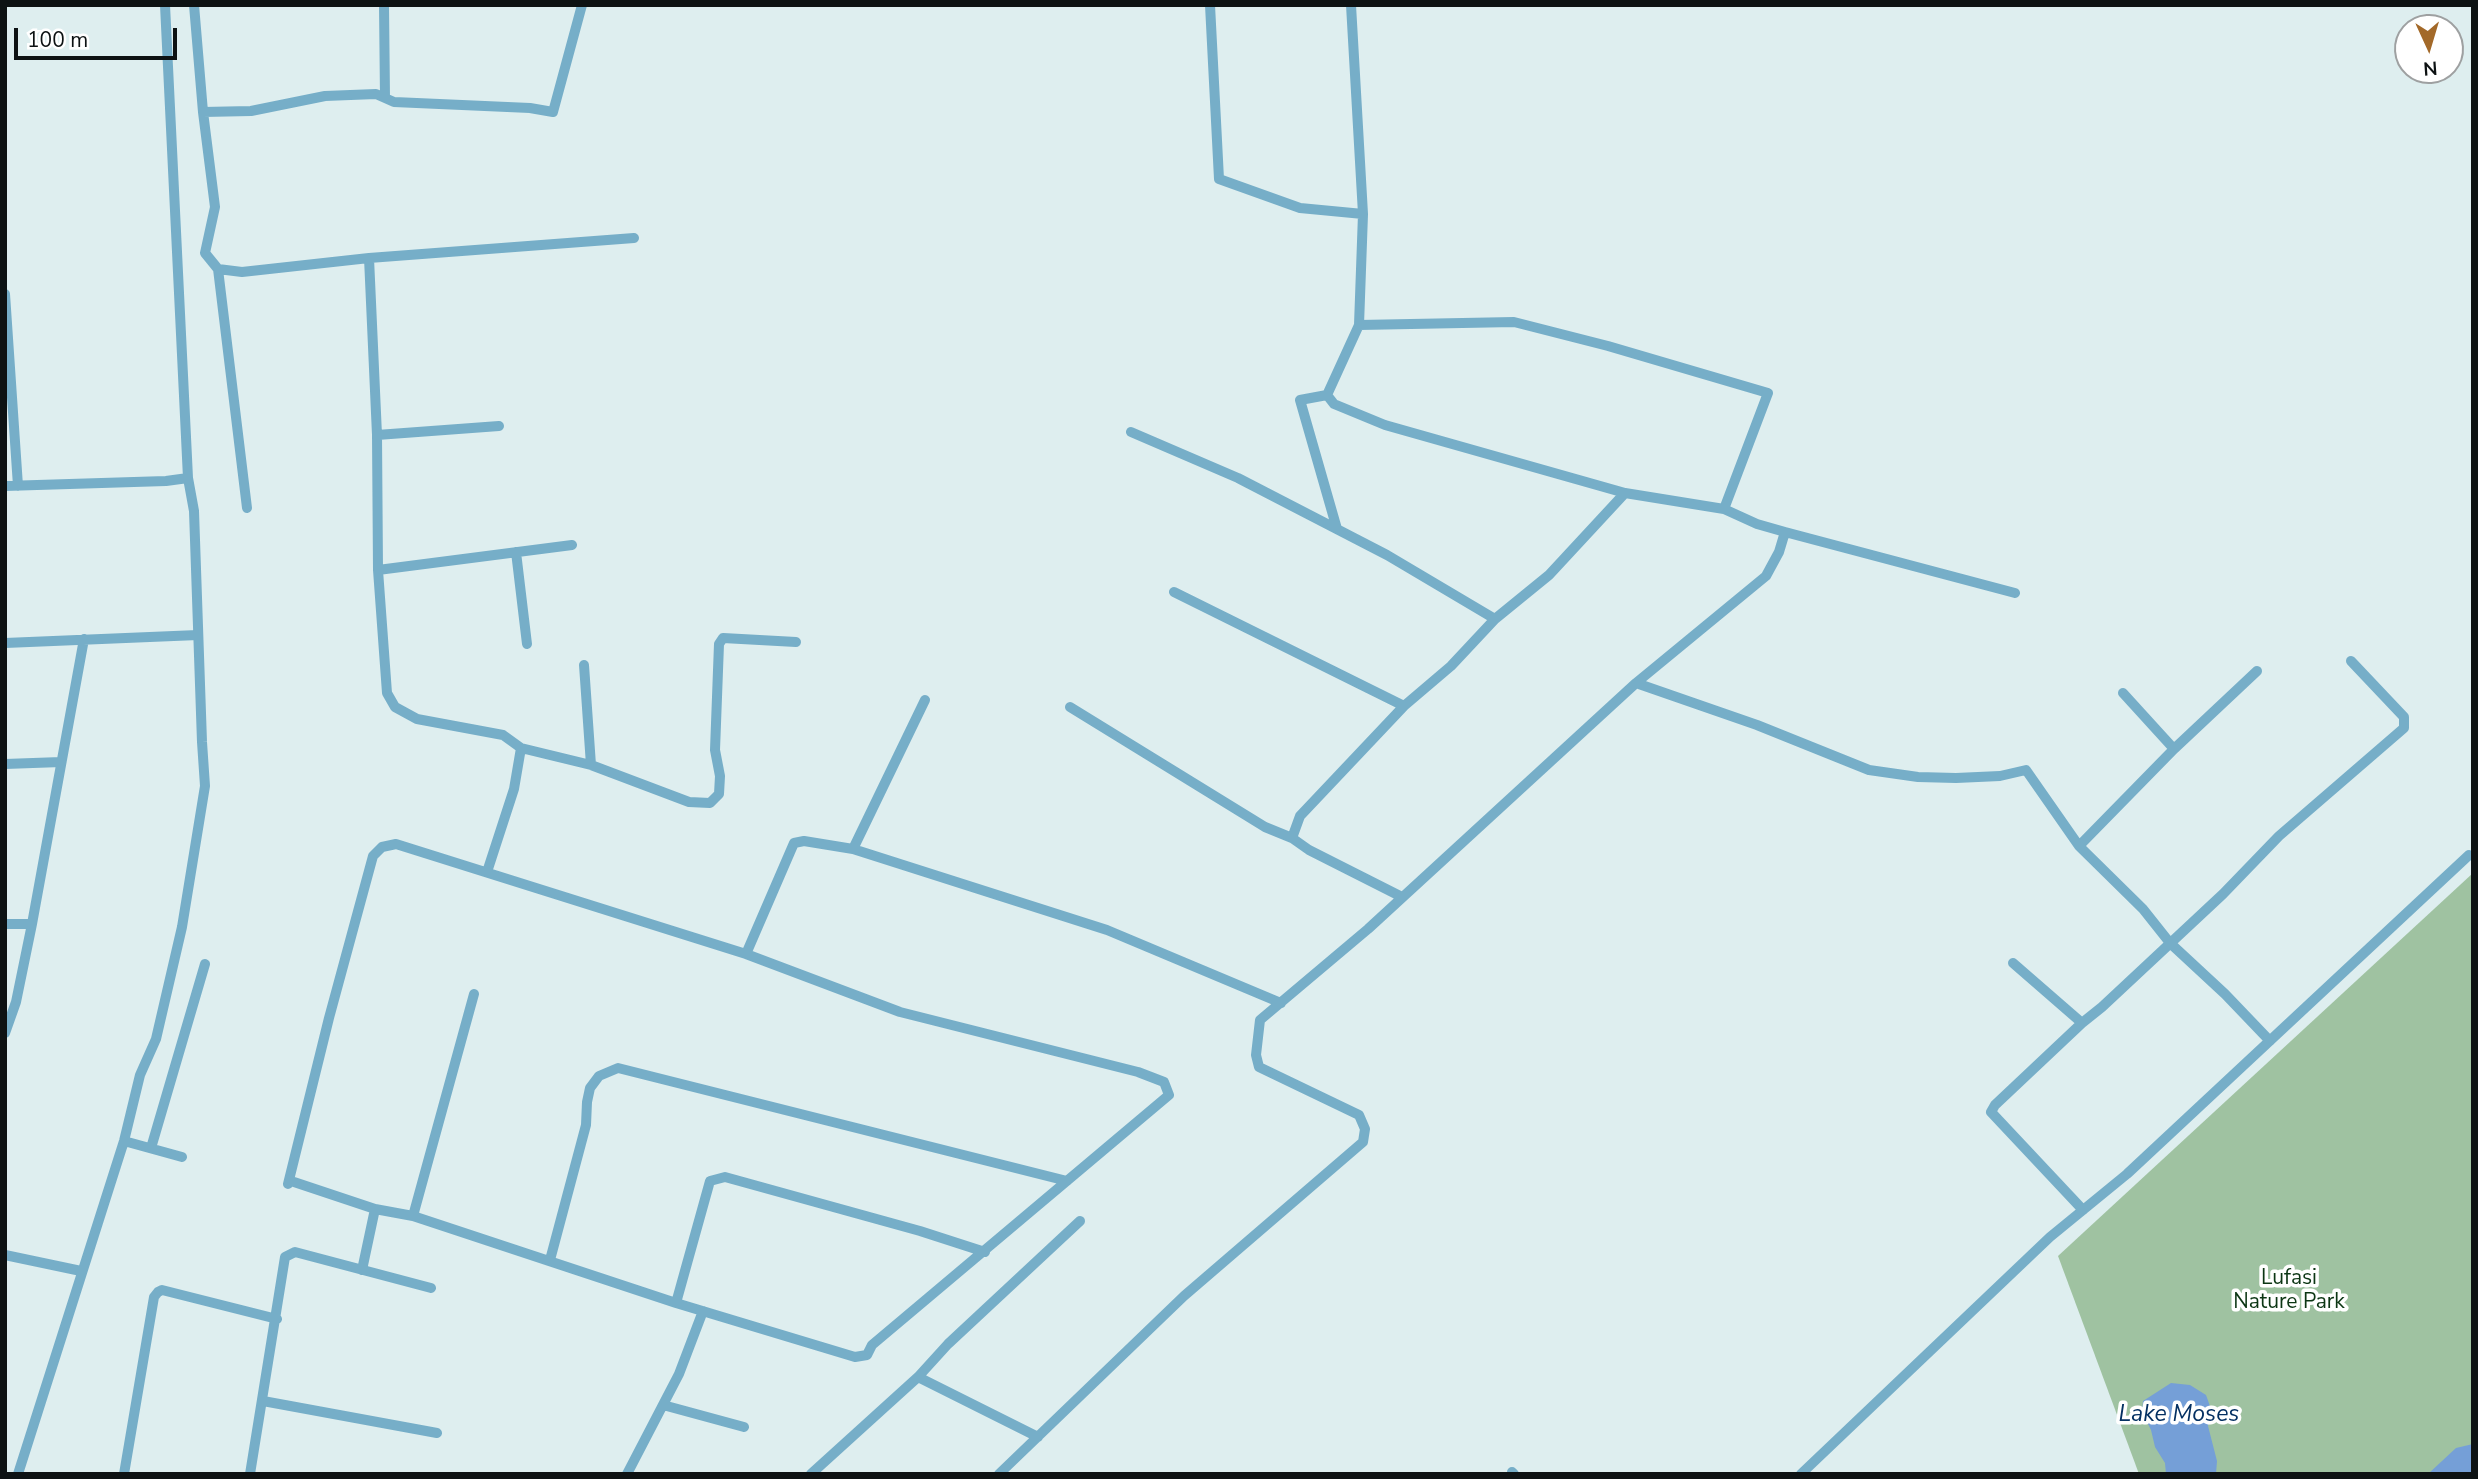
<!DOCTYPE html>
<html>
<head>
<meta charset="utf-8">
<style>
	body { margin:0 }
	#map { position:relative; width:2478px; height:1479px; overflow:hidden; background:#deeeef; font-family:"Nunito Sans",sans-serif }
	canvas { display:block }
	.frame { position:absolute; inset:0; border:7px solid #0d1213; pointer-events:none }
	.north { position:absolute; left:2394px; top:14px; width:70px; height:70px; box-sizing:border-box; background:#fff; border:2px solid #9ea0a1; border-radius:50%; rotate:176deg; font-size:19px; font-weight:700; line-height:28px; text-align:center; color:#0d1213 }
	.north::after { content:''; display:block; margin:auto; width:24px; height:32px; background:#a36929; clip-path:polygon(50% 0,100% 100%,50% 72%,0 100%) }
	.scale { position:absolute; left:14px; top:28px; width:163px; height:32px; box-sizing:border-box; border:4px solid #0d1213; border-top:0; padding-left:9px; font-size:21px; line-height:24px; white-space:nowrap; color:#0d1213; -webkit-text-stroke:5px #fff; paint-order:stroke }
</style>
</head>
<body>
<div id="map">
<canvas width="2478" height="1479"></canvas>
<div class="frame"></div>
<div class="north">N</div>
<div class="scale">100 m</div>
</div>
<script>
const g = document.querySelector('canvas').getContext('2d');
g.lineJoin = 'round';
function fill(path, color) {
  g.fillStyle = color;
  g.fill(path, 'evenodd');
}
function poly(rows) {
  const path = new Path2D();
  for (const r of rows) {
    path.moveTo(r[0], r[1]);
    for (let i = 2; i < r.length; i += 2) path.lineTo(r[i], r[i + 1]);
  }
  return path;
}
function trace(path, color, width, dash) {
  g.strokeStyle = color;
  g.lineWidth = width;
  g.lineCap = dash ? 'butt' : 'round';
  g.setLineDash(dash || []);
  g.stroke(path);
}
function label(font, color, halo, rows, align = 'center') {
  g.font = font + ' "Nunito Sans",sans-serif';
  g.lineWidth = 7;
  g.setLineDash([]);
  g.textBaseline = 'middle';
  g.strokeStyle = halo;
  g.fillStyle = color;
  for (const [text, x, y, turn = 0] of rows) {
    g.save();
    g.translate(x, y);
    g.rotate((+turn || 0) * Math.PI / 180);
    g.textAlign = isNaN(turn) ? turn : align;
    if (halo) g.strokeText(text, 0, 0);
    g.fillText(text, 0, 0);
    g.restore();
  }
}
fill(poly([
	[2473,873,2473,1474,2139,1474,2058,1256]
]), '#9fc2a1');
fill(poly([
	[2171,1383,2190,1385,2206,1395,2211,1409,2208,1426,2217,1461,2216,1474,2166,1474,2165,1463,2155,1447,2151,1430,2142,1412,2143,1401],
	[2473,1444,2473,1474,2428,1474,2456,1448]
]), '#759fd7');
trace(poly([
	[194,5,203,112,215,207,205,253,218,269,247,508],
	[384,5,385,98],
	[1210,5,1219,179,1300,208,1363,214],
	[1351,5,1363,214,1359,325,1327,395,1334,404,1385,425,1625,493,1724,509,1757,524,1785,532,2015,593],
	[203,112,251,111,325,96,376,94,394,102,530,108,553,112,582,5],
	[369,258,377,435,378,570,387,693,395,707,417,719,503,735,521,748,591,765,689,802,710,803,719,794,720,776,715,750,719,644,723,638,796,642],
	[218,269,242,272,369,258,634,238],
	[5,294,18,486],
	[1359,325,1514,322,1608,346,1768,393,1724,509],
	[1327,395,1300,400,1337,529],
	[1131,432,1238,478,1387,555,1495,619],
	[377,435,499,426],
	[5,486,166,481,188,478],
	[516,552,527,644],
	[378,570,572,545],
	[1174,592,1404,706],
	[5,643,198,635],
	[584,665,591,765],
	[1636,683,1757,725,1869,770,1918,777,1956,778,2000,776,2026,770,2079,846,2143,909,2170,943,2225,994,2270,1041],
	[2123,693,2174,749],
	[1070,707,1265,827,1292,838,1309,850,1402,897],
	[5,764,61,762],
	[1292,838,1300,816,1404,706,1451,666,1495,619,1549,575,1625,493],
	[396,844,746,954,900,1012,1138,1072,1164,1082,1169,1095,872,1345,867,1355,855,1357,676,1303,413,1216,375,1209,291,1181,288,1184,329,1018,373,856,382,847,396,844],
	[2079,846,2174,749,2257,671],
	[853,849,925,700],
	[487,872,514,789,521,748],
	[5,924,32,924],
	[746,954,794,843,804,841,853,849,1107,930,1281,1003],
	[2013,963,2082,1023,2102,1007,2223,894,2279,836,2404,728,2404,717,2351,661],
	[2082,1023,1995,1105,1991,1112,2083,1210],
	[5,1033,16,1002,32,924,84,639],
	[124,1141,182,1157],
	[151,1148,205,964],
	[413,1216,474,994],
	[5,1255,81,1271],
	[550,1260,586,1125,587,1102,590,1088,599,1076,618,1068,1067,1181],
	[362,1270,375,1209],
	[676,1303,710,1181,725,1177,920,1231,985,1252],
	[918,1377,1038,1437],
	[263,1401,437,1433],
	[663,1405,744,1427],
	[1512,1472,1514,1474],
	[18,1474,124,1141,140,1075,156,1039,182,927,205,786,202,742,194,511,188,478,165,5],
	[124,1474,154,1297,158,1292,162,1290,277,1319],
	[250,1474,285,1257,295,1252,431,1288],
	[627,1474,679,1374,703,1311],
	[811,1474,918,1377,948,1344,1080,1221],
	[999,1474,1184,1296,1363,1142,1365,1129,1359,1115,1259,1067,1256,1055,1260,1020,1368,929,1636,683,1766,576,1779,552,1785,532],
	[1801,1474,2050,1237,2127,1174,2469,855]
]), '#76aec8', 10);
label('21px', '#0c3614', '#fff', [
	["Lufasi",2289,1279],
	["Nature Park",2289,1303]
]);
label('italic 23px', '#043062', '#fff', [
	["Lake Moses",2179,1415]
]);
</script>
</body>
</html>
